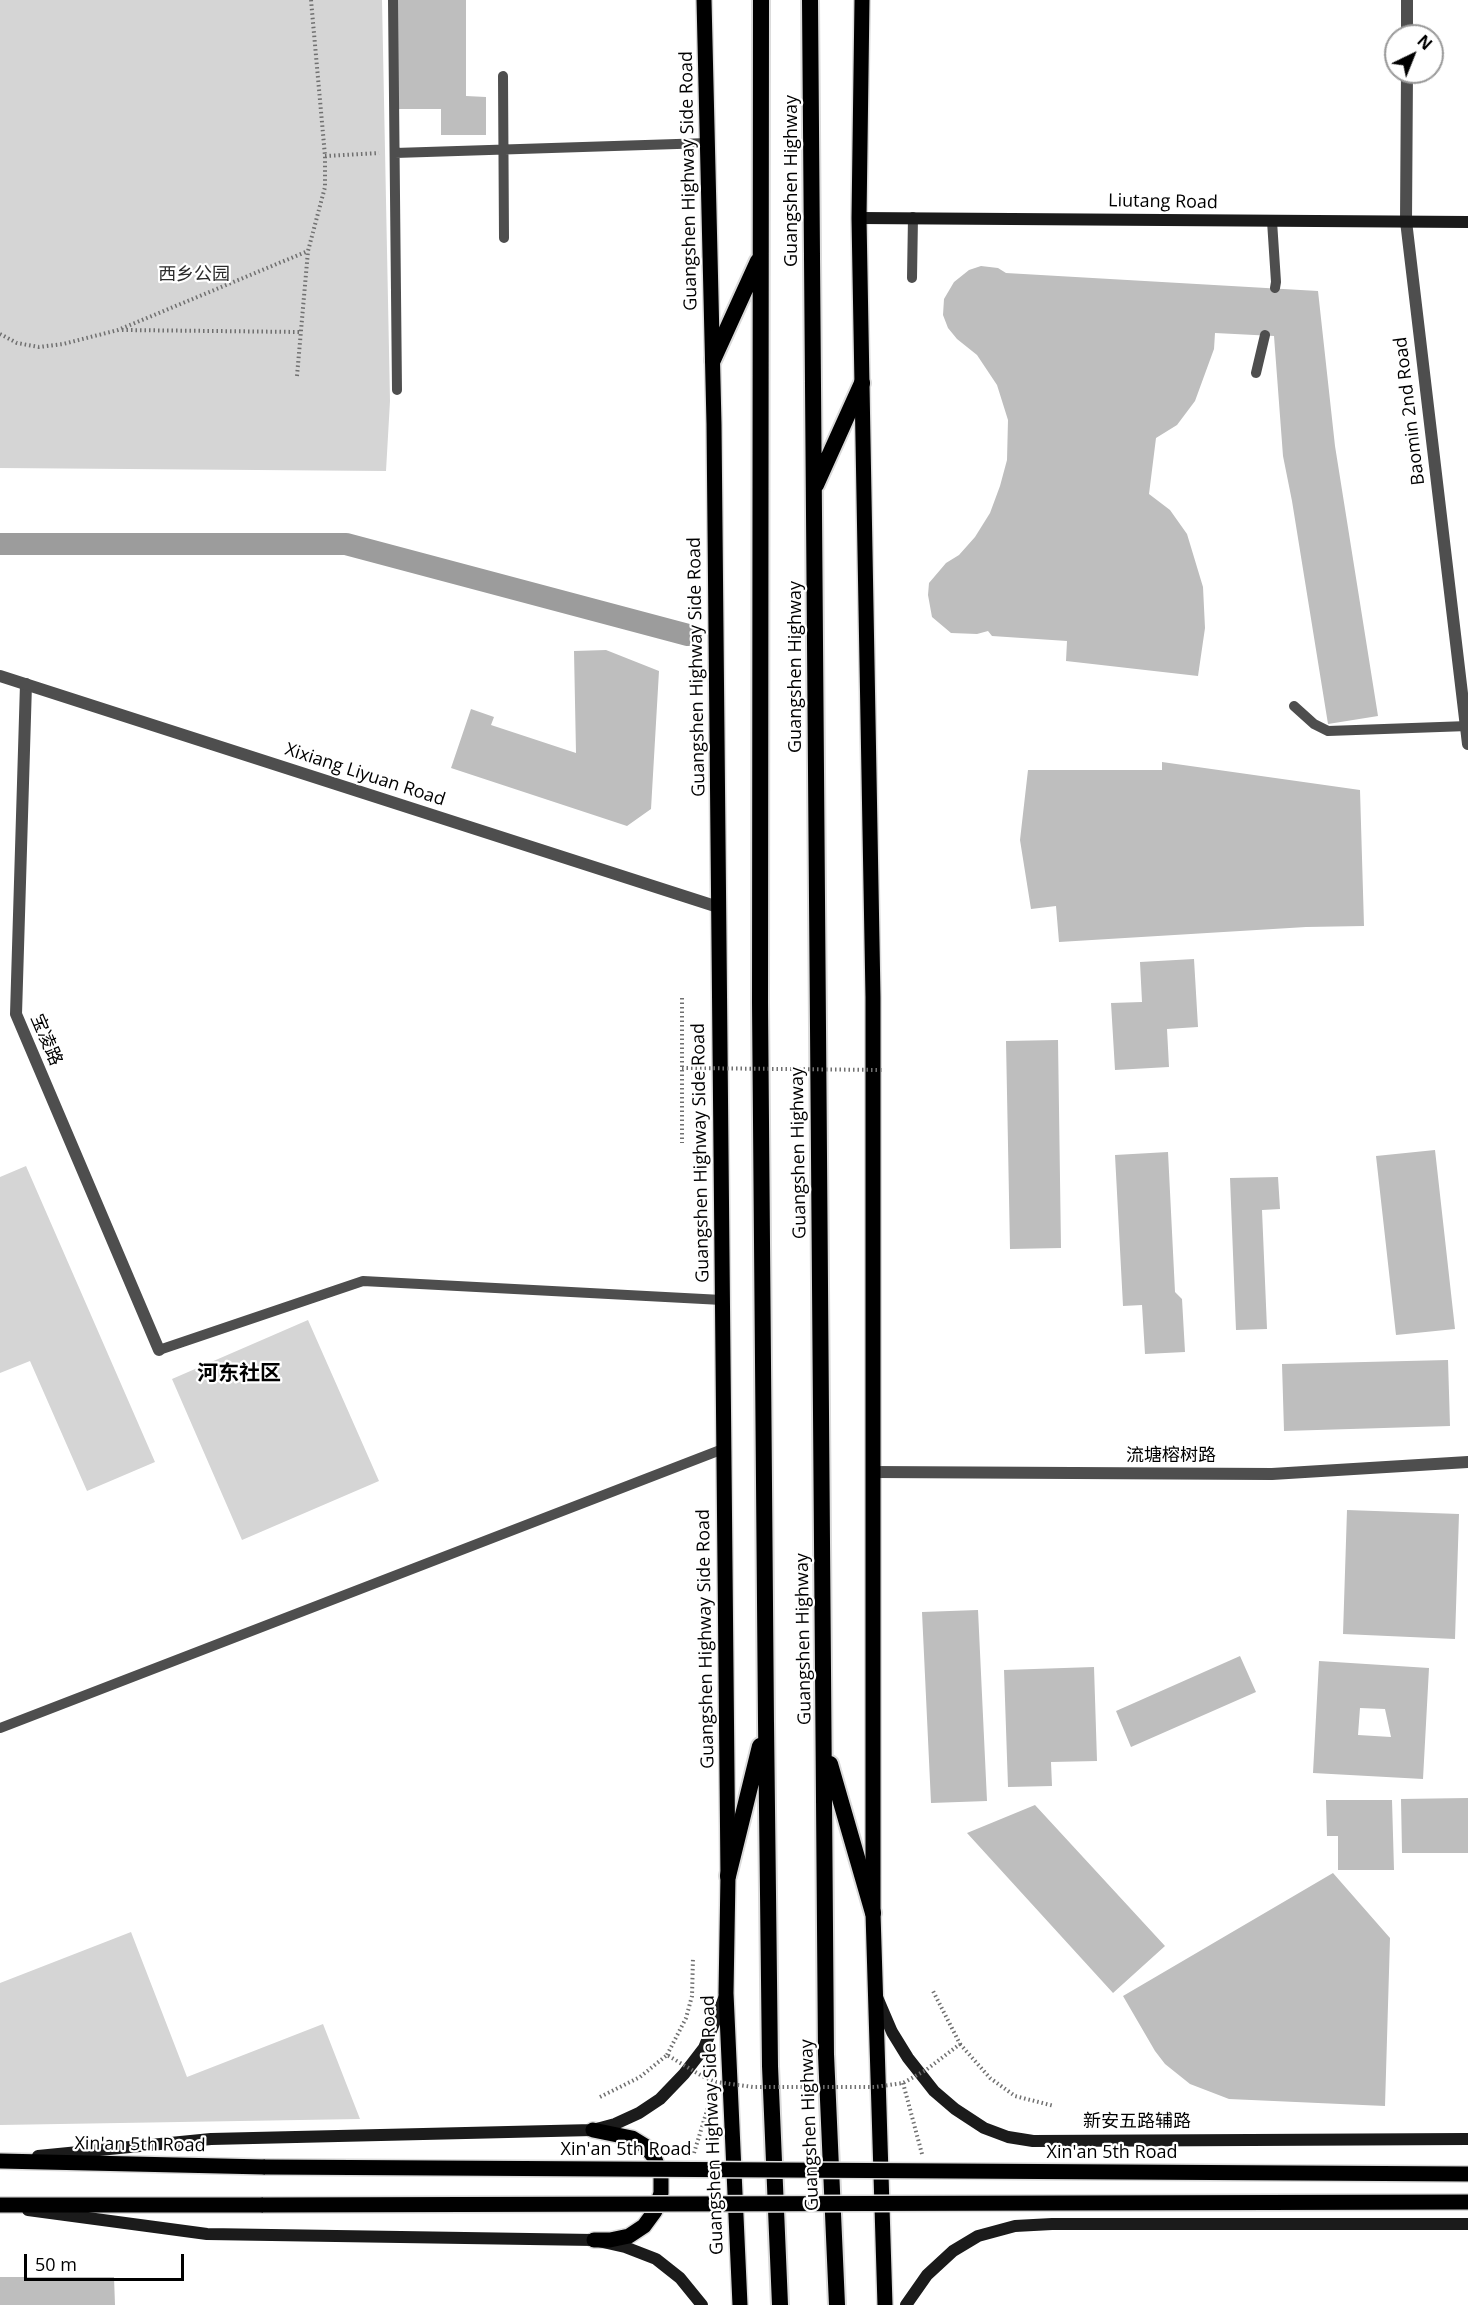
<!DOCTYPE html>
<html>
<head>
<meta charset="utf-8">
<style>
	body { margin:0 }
	#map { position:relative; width:1468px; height:2305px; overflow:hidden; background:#fff; font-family:"Open Sans",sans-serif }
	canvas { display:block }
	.north { position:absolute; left:1384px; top:24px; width:60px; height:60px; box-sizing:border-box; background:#fff; border:2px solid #999; border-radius:50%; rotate:43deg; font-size:16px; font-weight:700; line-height:24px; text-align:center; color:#000 }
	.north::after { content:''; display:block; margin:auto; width:21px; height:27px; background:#000; clip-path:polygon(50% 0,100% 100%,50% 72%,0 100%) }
	.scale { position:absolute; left:24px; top:2254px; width:160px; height:27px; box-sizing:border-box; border:3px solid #000; border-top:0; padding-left:8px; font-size:18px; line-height:21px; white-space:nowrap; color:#000; -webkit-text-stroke:4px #fff; paint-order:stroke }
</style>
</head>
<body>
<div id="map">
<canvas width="1468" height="2305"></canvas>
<div class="north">N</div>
<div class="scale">50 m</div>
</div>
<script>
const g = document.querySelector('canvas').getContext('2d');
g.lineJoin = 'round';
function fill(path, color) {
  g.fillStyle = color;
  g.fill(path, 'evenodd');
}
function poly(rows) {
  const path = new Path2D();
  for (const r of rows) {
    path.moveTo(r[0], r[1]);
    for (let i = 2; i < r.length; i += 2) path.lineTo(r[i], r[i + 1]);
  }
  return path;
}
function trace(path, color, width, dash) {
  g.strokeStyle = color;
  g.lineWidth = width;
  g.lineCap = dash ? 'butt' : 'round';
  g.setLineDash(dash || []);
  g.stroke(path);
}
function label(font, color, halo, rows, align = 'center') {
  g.font = font + ' "Open Sans","Noto Sans SC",sans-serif';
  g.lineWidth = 4.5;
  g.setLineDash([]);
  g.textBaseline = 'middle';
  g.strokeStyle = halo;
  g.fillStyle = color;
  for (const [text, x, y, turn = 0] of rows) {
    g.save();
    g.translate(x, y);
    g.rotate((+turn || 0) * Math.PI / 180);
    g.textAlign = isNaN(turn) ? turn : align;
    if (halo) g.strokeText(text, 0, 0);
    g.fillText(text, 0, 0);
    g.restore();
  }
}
fill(poly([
	[0,0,382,0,390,401,386,471,0,468],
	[26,1166,155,1462,87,1491,30,1361,0,1373,0,1177],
	[308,1320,379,1481,242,1540,172,1379],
	[131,1932,187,2077,323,2024,360,2119,0,2125,0,1983]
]), '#d5d5d5');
trace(poly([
	[0,544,346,544,688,635]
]), '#9c9c9c', 22);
fill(poly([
	[398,0,466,0,466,96,486,97,486,135,441,135,441,109,398,109],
	[981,266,998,268,1006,273,1318,291,1335,446,1378,716,1328,724,1292,501,1283,456,1274,336,1215,333,1214,349,1195,401,1177,425,1156,438,1149,494,1170,510,1187,534,1203,587,1205,628,1198,676,1066,661,1067,641,992,636,988,631,977,634,951,633,932,617,928,595,929,583,946,563,959,555,975,537,990,513,1000,486,1007,460,1008,420,997,385,977,355,957,339,948,328,943,315,944,299,954,282,969,270],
	[606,650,659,671,651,809,627,826,451,768,471,709,494,717,491,725,576,753,574,651],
	[1162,762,1360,790,1364,926,1306,927,1059,942,1056,906,1031,909,1020,840,1028,770,1162,770],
	[1194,959,1198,1027,1167,1029,1169,1067,1115,1070,1111,1003,1142,1002,1140,962],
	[1058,1040,1061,1248,1010,1249,1006,1041],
	[1435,1150,1455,1329,1396,1335,1376,1156],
	[1168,1152,1175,1292,1182,1299,1185,1352,1145,1354,1142,1305,1123,1306,1115,1155],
	[1278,1177,1280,1209,1262,1210,1267,1329,1236,1330,1230,1178],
	[1448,1360,1450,1426,1284,1431,1282,1364],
	[1347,1510,1459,1514,1455,1639,1343,1634],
	[978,1610,987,1801,931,1803,922,1612],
	[1240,1656,1256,1692,1131,1747,1116,1711],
	[1319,1661,1429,1668,1423,1779,1313,1773],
	[1360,1708,1385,1709,1391,1737,1358,1735],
	[1094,1667,1097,1761,1051,1762,1052,1786,1008,1787,1004,1670],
	[1468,1798,1468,1853,1402,1853,1401,1799],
	[1326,1800,1392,1800,1394,1870,1338,1870,1338,1836,1327,1836],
	[1035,1805,1165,1946,1113,1993,967,1833],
	[1333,1873,1390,1938,1385,2106,1229,2099,1190,2084,1165,2064,1155,2051,1123,1996],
	[0,2277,114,2277,115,2305,0,2305]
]), '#bebebe');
const primary = poly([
	[704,0,714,424,728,1876,726,1993,740,2305],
	[862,0,859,218,873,997,873,1913,885,2305],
	[593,2130,632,2138,645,2146,654,2157,661,2175,661,2193,655,2211,644,2226,629,2236,610,2240,594,2240],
	[0,2161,265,2167],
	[0,2205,263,2205]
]);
const trunk = poly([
	[761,0,760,1002,766,1722,770,2066,780,2305],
	[810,0,826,2054,837,2305],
	[713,360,758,261],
	[816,485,862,383],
	[830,1764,873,1913],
	[728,1876,760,1746]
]);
trace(primary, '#dbdbdb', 18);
trace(trunk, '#dbdbdb', 20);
trace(poly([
	[325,156,379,153],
	[122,330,301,332],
	[0,334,17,343,39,347,63,344,118,330,308,251],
	[297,376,308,251,325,187,325,156,311,0],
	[682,998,682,1143],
	[960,2044,990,2078,1015,2096,1054,2106],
	[667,2055,686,2018,692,1996,693,1957],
	[903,2083,922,2154],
	[694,2153,712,2094]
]), '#707070', 4, [1.5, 3]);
trace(poly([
	[393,0,397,390],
	[503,76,504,238],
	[395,153,708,143],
	[1272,221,1276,282,1275,288],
	[912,278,913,217],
	[1256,373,1265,335],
	[1294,706,1314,724,1328,731,1468,726],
	[159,1350,363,1281,722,1300],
	[0,1728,723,1449]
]), '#4e4e4e', 10);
trace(poly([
	[26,684,16,1014,159,1350],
	[873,1472,1272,1474,1468,1462]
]), '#4e4e4e', 12);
trace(poly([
	[1407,36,1407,0],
	[1407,72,1406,221,1468,744],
	[0,676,718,907]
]), '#4e4e4e', 12);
trace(poly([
	[859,218,1468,222],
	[877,1997,892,2032,908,2058,934,2091,955,2109,984,2128,1008,2137,1033,2141,1468,2139],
	[38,2156,211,2139,593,2130,615,2124,639,2113,660,2099,684,2074,704,2048,725,1996],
	[28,2210,207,2234,594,2240,625,2247,656,2259,680,2278,702,2305],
	[906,2305,927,2275,953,2251,978,2236,1015,2226,1052,2224,1468,2224]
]), '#1b1b1b', 12);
trace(primary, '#000', 15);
trace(trunk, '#000', 16);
const primaryBridge = poly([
	[265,2167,1468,2174],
	[263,2205,1468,2202]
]);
trace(primaryBridge, '#dbdbdb', 18, []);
trace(poly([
	[682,1068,883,1070],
	[600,2097,640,2077,667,2055,702,2076,716,2082,753,2087,875,2087,903,2083,926,2070,960,2044,933,1991]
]), '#707070', 4, [1.5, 3]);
trace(primaryBridge, '#000', 15);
label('18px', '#000', '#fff', [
	["Guangshen Highway Side Road",689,181,-91],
	["Guangshen Highway",792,181,-90],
	["Liutang Road",1163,202,1],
	["Baomin 2nd Road",1410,411,-97],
	["Guangshen Highway Side Road",697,667,-91],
	["Guangshen Highway",796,667,-90],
	["Xixiang Liyuan Road",365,775,18],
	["宝凌路",46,1040,67],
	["Guangshen Highway Side Road",701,1153,-91],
	["Guangshen Highway",799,1153,-91],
	["流塘榕树路",1171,1456],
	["Guangshen Highway Side Road",706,1639,-91],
	["Guangshen Highway",804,1639,-91],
	["新安五路辅路",1137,2122],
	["Guangshen Highway Side Road",713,2125,-92],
	["Guangshen Highway",810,2125,-92],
	["Xin'an 5th Road",140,2145,1],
	["Xin'an 5th Road",626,2150],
	["Xin'an 5th Road",1112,2153]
]);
label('18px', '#2c2c2c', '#fff', [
	["西乡公园",194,275]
]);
label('bold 21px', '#000', '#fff', [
	["河东社区",239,1374]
]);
</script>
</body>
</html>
